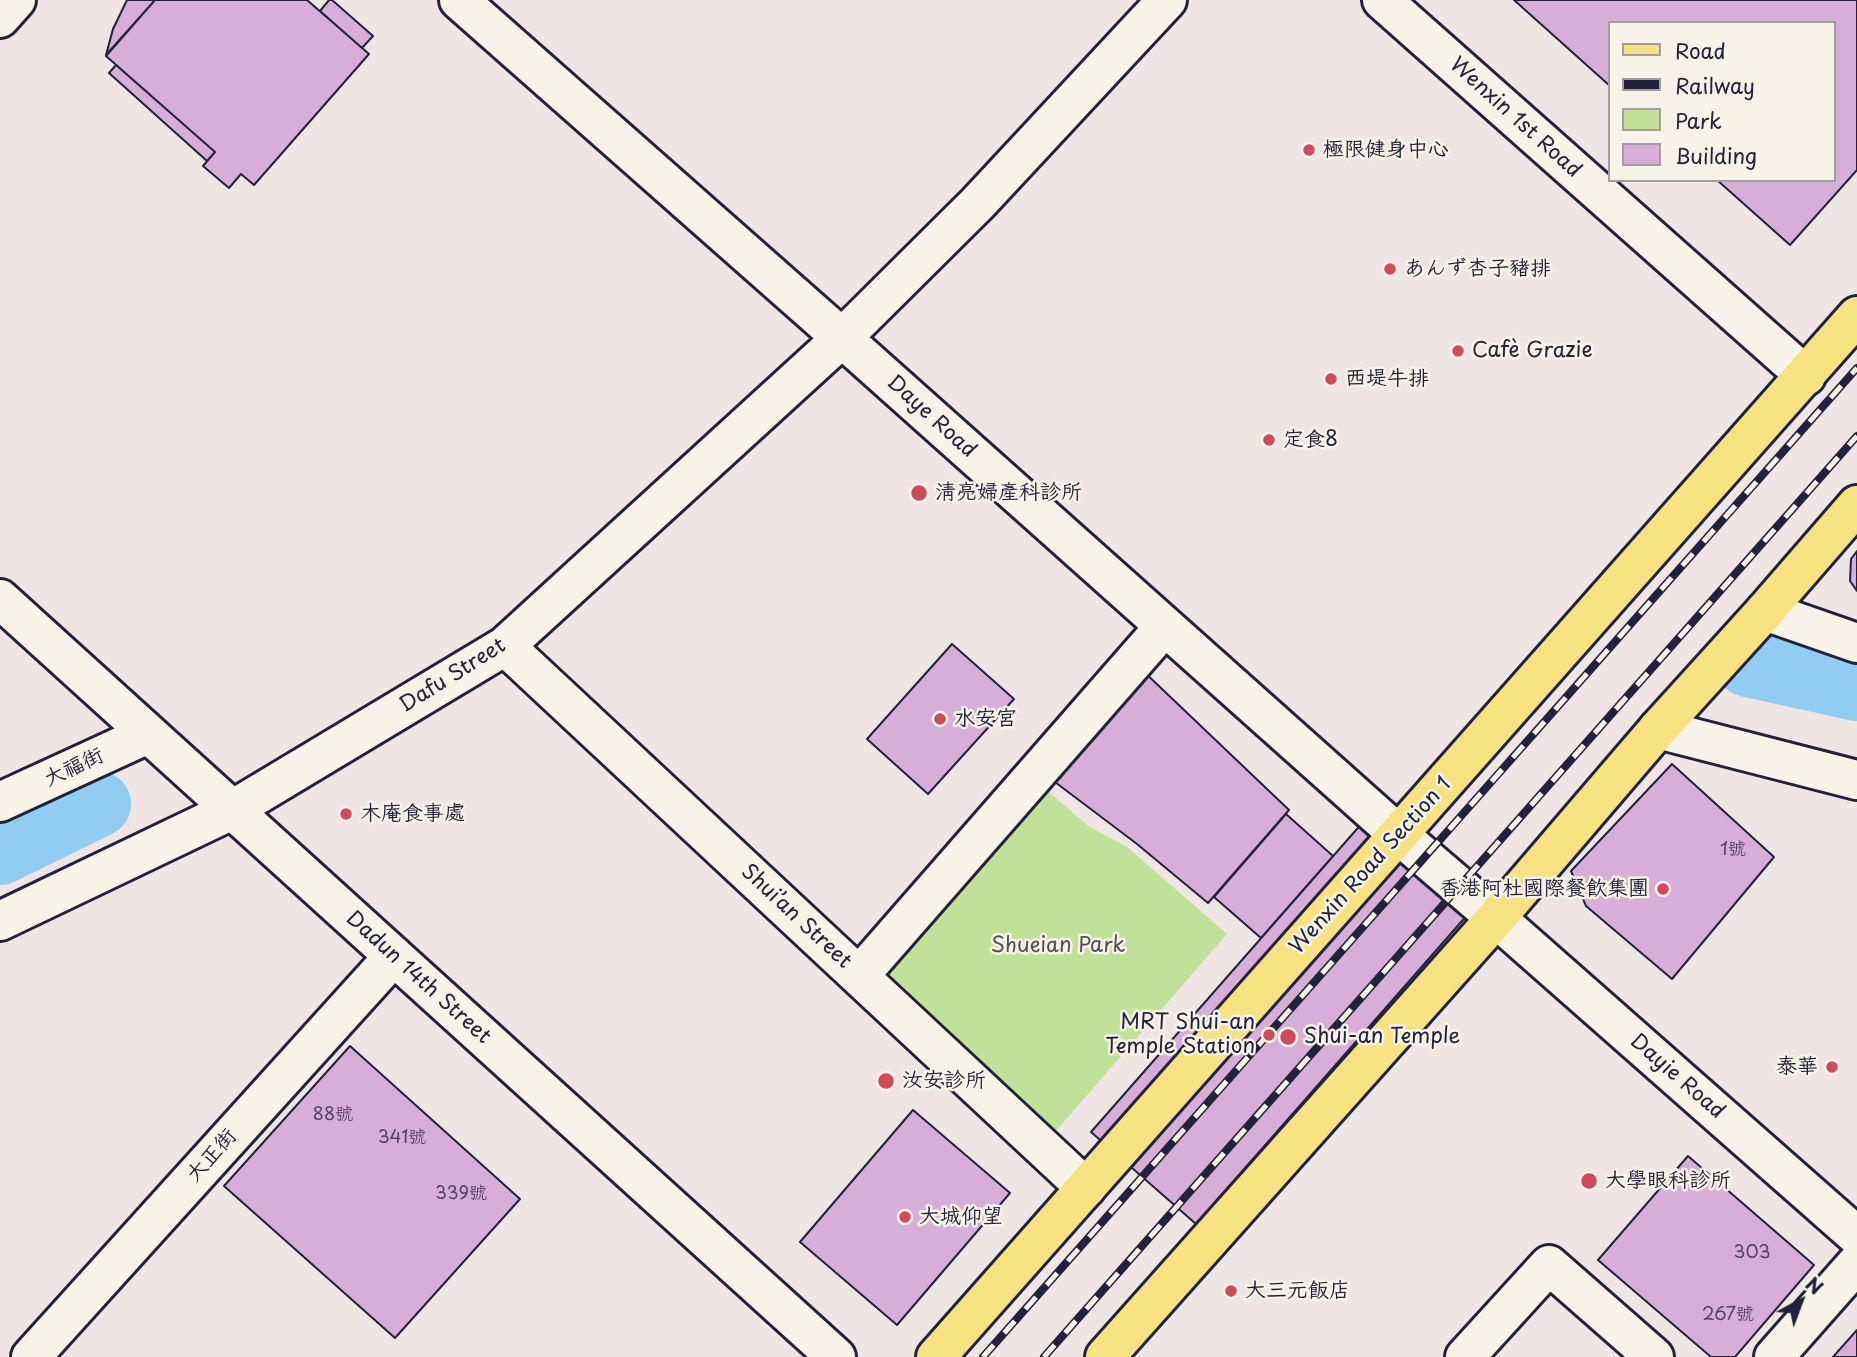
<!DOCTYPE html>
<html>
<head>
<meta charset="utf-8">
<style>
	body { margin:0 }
	#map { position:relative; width:1857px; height:1357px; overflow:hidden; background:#f0e5e5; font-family:"Playpen Sans",sans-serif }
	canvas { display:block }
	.legend { position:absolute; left:1608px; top:21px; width:228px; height:161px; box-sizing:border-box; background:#f7f3e8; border:2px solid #a29fa3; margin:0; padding:9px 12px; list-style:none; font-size:21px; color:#22223b }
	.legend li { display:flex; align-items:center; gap:14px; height:35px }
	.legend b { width:35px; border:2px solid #a29fa3 }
	.north { position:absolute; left:1766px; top:1266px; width:70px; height:70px; -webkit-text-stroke:5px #f7f3e8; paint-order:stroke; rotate:41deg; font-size:19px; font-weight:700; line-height:28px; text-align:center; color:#22223b }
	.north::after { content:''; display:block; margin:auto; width:24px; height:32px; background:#22223b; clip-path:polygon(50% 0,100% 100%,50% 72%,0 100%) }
</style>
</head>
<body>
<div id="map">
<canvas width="1857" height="1357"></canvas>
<ul class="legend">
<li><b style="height:9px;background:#f5e382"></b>Road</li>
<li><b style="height:9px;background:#22223b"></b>Railway</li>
<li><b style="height:19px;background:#c1e098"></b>Park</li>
<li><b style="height:19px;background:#d6afd7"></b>Building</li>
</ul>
<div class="north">N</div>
</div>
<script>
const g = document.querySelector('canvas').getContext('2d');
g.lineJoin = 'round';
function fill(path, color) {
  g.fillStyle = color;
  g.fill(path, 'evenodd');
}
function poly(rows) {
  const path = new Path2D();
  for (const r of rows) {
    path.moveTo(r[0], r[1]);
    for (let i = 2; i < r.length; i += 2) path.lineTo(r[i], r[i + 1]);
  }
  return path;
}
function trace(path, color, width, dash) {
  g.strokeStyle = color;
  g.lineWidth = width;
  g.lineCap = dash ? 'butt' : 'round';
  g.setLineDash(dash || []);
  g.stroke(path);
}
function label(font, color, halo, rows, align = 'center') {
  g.font = font + ' "Playpen Sans","LXGW WenKai TC","Klee One",sans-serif';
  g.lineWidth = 5;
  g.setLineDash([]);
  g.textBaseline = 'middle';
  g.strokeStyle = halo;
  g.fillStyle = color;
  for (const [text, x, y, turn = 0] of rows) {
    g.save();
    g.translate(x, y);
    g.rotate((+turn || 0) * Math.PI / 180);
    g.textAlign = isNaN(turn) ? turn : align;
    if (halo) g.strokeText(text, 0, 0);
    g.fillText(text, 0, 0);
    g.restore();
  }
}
fill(poly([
	[1041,785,1088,826,1127,847,1227,934,1055,1132,875,973]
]), '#c1e098');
trace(poly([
	[1748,664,1857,688],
	[0,852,98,804]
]), '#90cdf1', 66);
const building = poly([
	[127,0,155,0,106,55,113,29,127,0],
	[155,0,307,0,369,54,254,185,241,174,229,188,203,166,215,152,106,56,155,0],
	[329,0,332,0,373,36,362,48,320,11,329,0],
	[1514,0,1857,0,1857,170,1790,245,1717,180,1834,180,1834,23,1610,23,1610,86,1514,0],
	[116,65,215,152,207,161,109,73,116,65],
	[1857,551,1857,591,1850,581,1851,559,1857,551],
	[952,644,1014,699,928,794,867,739,952,644],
	[1140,668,1289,810,1208,903,1137,844,1047,776,1140,668],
	[1672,764,1774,857,1672,979,1586,906,1571,871,1672,764],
	[1378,805,1483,897,1196,1224,1091,1132,1378,805],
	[1286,814,1333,856,1261,938,1214,897,1286,814],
	[350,1046,520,1199,395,1338,224,1186,350,1046],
	[913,1110,1010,1193,897,1325,800,1242,913,1110],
	[1688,1156,1814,1265,1735,1357,1711,1357,1598,1260,1688,1156],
	[1857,1330,1857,1357,1833,1357,1857,1330]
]);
fill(building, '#d6afd7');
trace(building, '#22223b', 2);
const minor = poly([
	[459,0,842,338,1399,835,1496,918,1857,1236],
	[1382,0,1806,376],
	[0,18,16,0],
	[0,599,836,1357],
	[1765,611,1857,643],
	[505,646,1086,1188],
	[1658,729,1857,780],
	[0,802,148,734],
	[0,921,232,810,505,646,842,338,978,203,1167,0],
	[859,976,1165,626],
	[31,1357,394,956],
	[1465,1357,1549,1265,1654,1357],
	[1774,1357,1857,1263]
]);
const major = poly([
	[936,1357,1857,316],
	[1105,1357,1496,918,1658,729,1765,611,1857,505]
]);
trace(minor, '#22223b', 44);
trace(major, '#22223b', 44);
trace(minor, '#f7f3e8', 38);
trace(major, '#f5e382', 38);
const rail = poly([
	[983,1357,1857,368],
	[1044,1357,1857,436]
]);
trace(rail, '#22223b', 8);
trace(rail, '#f7f3e8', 5, [16]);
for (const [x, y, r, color] of [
	[1309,150,7,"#d1495b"],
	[1390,269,7,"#d1495b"],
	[1458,351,7,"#d1495b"],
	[1331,379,7,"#d1495b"],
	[1269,440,7,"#d1495b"],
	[919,493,9,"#d1495b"],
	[940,719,7,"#d1495b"],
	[346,814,7,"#d1495b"],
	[1663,889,7,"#d1495b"],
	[1269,1035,7,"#d1495b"],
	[1288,1037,9,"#d1495b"],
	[1832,1067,7,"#d1495b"],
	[886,1081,9,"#d1495b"],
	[1589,1181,9,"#d1495b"],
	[905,1217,7,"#d1495b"],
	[1231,1291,7,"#d1495b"]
]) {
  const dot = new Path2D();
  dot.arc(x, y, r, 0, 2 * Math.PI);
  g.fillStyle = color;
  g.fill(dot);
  trace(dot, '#f7f3e8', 2.5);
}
label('18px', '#4f4562', null, [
	["1號",1733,850],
	["88號",333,1115],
	["341號",402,1138],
	["339號",461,1194],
	["303",1752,1253],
	["267號",1728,1315]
]);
label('21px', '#22223b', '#f7f3e8', [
	["Wenxin 1st Road",1515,118,42],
	["Daye Road",931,417,42],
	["Dafu Street",453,676,-32],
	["大福街",74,768,-25],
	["Wenxin Road Section 1",1371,866,-48],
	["Shui’an Street",796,917,43],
	["Dadun 14th Street",418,978,42],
	["Dayie Road",1677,1077,41],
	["大正街",212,1156,-48]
]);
label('21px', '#22223b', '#f7f3e8', [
	["極限健身中心",1323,150],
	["あんず杏子豬排",1404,269],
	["Cafè Grazie",1472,351],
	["西堤牛排",1345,379],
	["定食8",1283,440],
	["清亮婦產科診所",935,493],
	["水安宮",954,719],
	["木庵食事處",360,814],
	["香港阿杜國際餐飲集團",1649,889,"right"],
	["MRT Shui-an",1255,1023,"right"],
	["Temple Station",1255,1047,"right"],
	["Shui-an Temple",1304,1037],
	["泰華",1818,1067,"right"],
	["汝安診所",902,1081],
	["大學眼科診所",1605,1181],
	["大城仰望",919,1217],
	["大三元飯店",1245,1291]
], 'left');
label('21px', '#4a5252', '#f7f3e8', [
	["Shueian Park",1058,946]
]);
</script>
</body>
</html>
